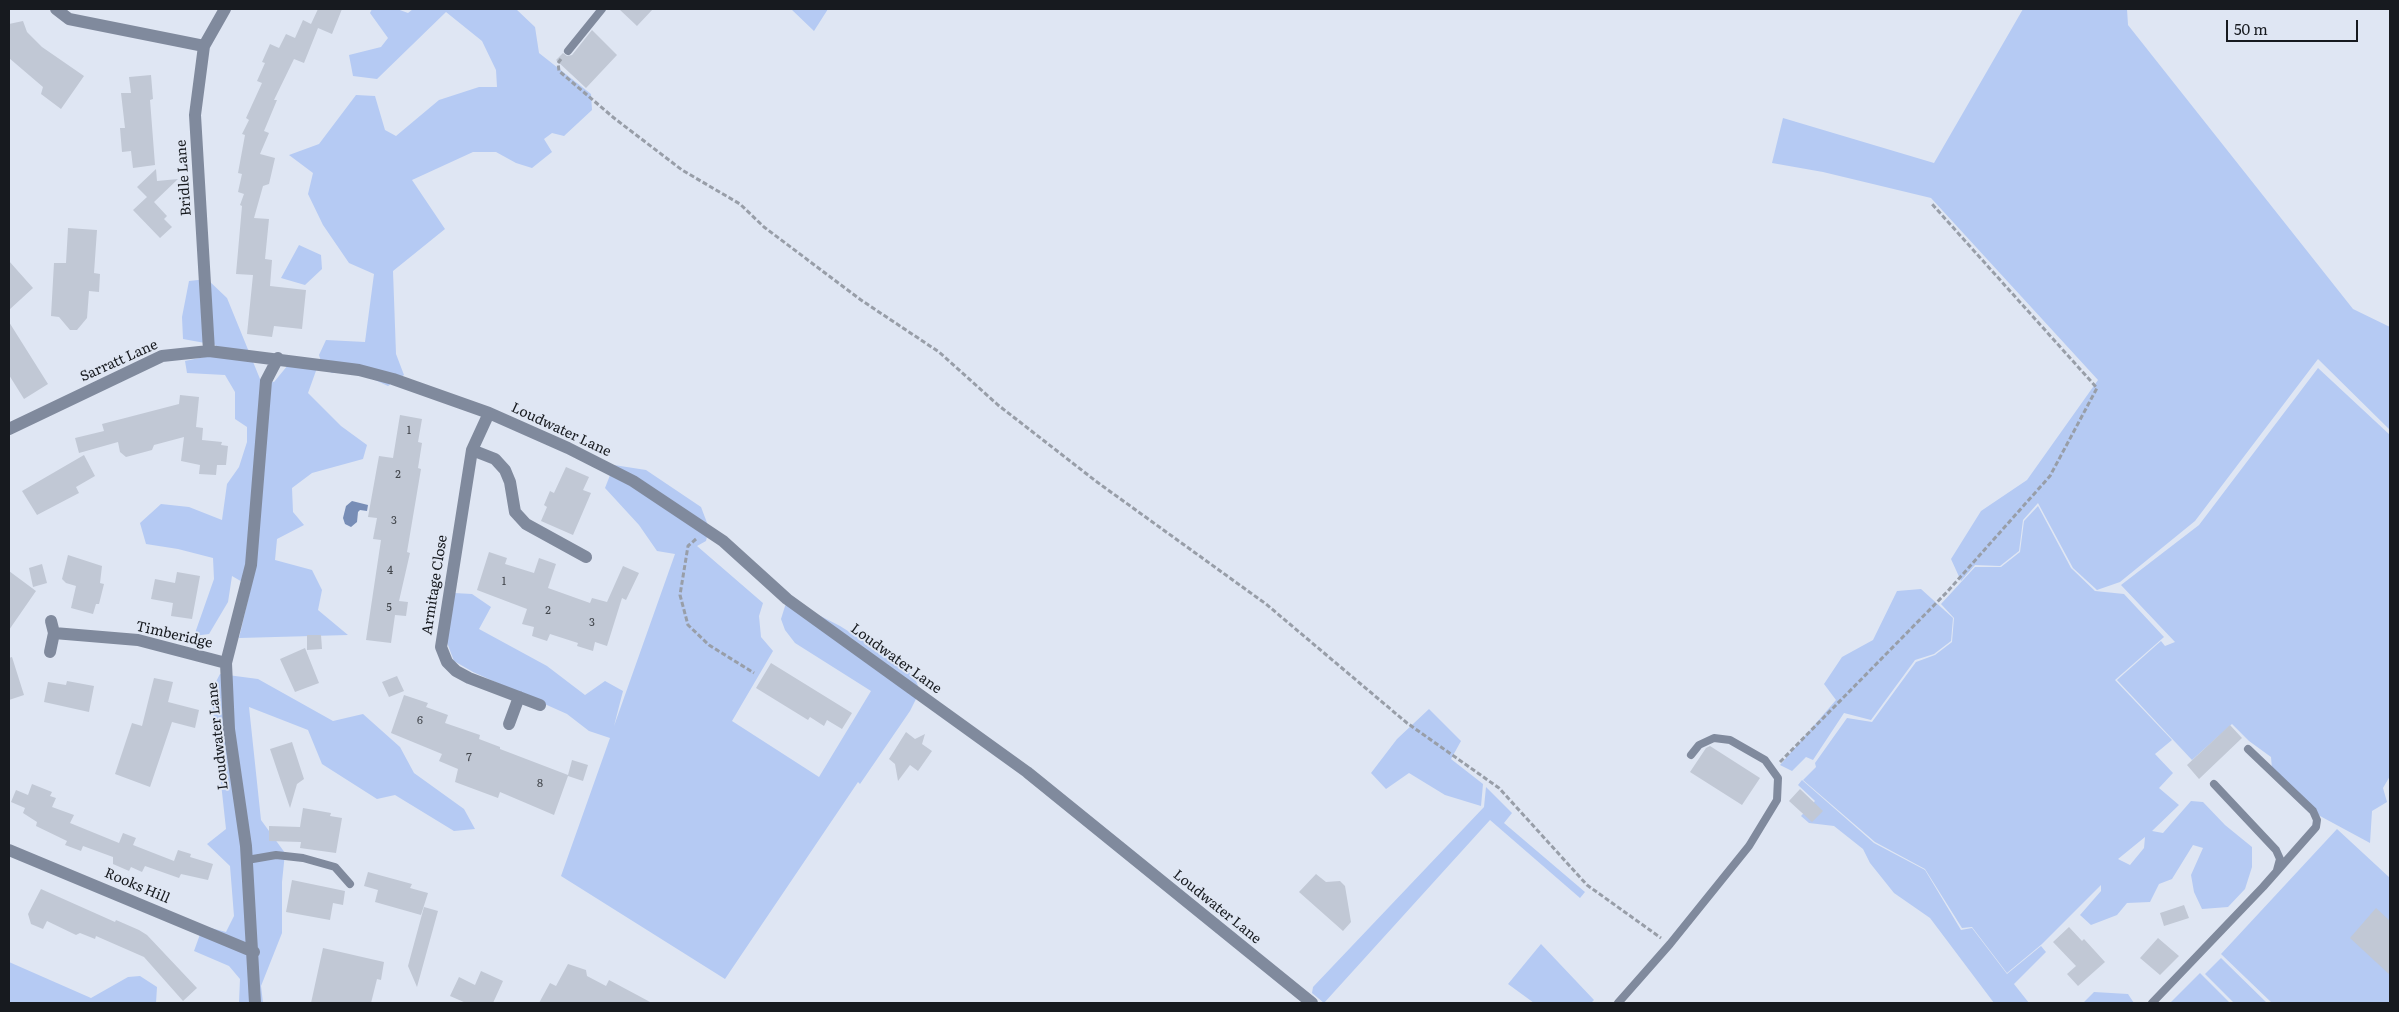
<!DOCTYPE html>
<html>
<head>
<meta charset="utf-8">
<style>
	body { margin:0 }
	#map { position:relative; width:2399px; height:1012px; overflow:hidden; background:#dfe6f3; font-family:Literata,serif }
	canvas { display:block }
	.frame { position:absolute; inset:0; border:10px solid #171a1f; pointer-events:none }
	.scale { position:absolute; left:2226px; top:20px; width:132px; height:22px; box-sizing:border-box; border:2px solid #171a1f; border-top:0; padding-left:6px; font-size:15px; line-height:18px; white-space:nowrap; color:#171a1f; -webkit-text-stroke:4px #dfe6f3; paint-order:stroke }
</style>
</head>
<body>
<div id="map">
<canvas width="2399" height="1012"></canvas>
<div class="frame"></div>
<div class="scale">50 m</div>
</div>
<script>
const g = document.querySelector('canvas').getContext('2d');
g.lineJoin = 'round';
function fill(path, color) {
  g.fillStyle = color;
  g.fill(path, 'evenodd');
}
function poly(rows) {
  const path = new Path2D();
  for (const r of rows) {
    path.moveTo(r[0], r[1]);
    for (let i = 2; i < r.length; i += 2) path.lineTo(r[i], r[i + 1]);
  }
  return path;
}
function trace(path, color, width, dash) {
  g.strokeStyle = color;
  g.lineWidth = width;
  g.lineCap = dash ? 'butt' : 'round';
  g.setLineDash(dash || []);
  g.stroke(path);
}
function label(font, color, halo, rows, align = 'center') {
  g.font = font + ' Literata,serif';
  g.lineWidth = 4;
  g.setLineDash([]);
  g.textBaseline = 'middle';
  g.strokeStyle = halo;
  g.fillStyle = color;
  for (const [text, x, y, turn = 0] of rows) {
    g.save();
    g.translate(x, y);
    g.rotate((+turn || 0) * Math.PI / 180);
    g.textAlign = isNaN(turn) ? turn : align;
    if (halo) g.strokeText(text, 0, 0);
    g.fillText(text, 0, 0);
    g.restore();
  }
}
fill(poly([
	[372,9,397,9,408,13,413,9,516,9,535,27,539,53,591,94,592,110,564,136,552,133,544,139,552,152,532,168,516,163,496,152,473,152,412,180,445,229,393,271,396,354,404,375,388,386,360,373,332,373,323,368,319,355,326,340,365,342,374,274,349,263,323,225,308,194,313,173,289,155,319,144,356,95,375,96,385,130,396,136,439,100,479,87,497,87,496,70,482,41,446,12,377,79,353,76,349,55,381,47,388,38,370,13],
	[791,9,828,9,814,31],
	[2023,9,2127,9,2128,25,2353,309,2390,327,2390,430,2318,359,2195,521,2120,582,2097,590,2073,568,2038,503,2023,520,2019,551,2000,566,1975,565,1961,581,1951,559,1981,511,2027,480,2098,380,1931,198,1823,172,1772,163,1783,118,1934,163],
	[299,245,321,255,322,269,305,285,281,278],
	[207,279,227,298,260,379,274,382,288,365,317,368,308,393,341,426,367,445,363,459,312,473,292,488,293,512,304,525,277,539,275,560,312,570,322,590,318,610,348,635,239,638,251,587,232,576,228,602,209,634,194,636,214,579,213,558,178,549,146,544,140,523,161,504,189,507,222,520,227,484,239,467,247,442,247,427,235,419,235,392,225,375,187,373,185,361,209,356,216,345,183,339,182,317,189,281],
	[2318,368,2390,435,2390,776,2383,788,2387,802,2372,811,2370,843,2320,816,2272,769,2271,757,2249,741,2232,724,2192,760,2117,680,2161,641,2165,646,2175,642,2121,585,2199,525],
	[614,465,646,470,701,507,709,528,706,541,697,546,763,603,759,616,761,637,773,651,732,721,819,777,871,691,795,643,785,630,781,619,786,603,801,606,840,626,883,653,914,676,920,691,910,711,860,784,858,782,725,979,561,876,610,738,589,731,567,714,473,672,454,661,446,640,454,593,472,594,491,607,479,629,547,666,585,695,605,681,623,691,614,726,675,554,657,551,639,525,605,488],
	[2038,506,2071,568,2095,591,2124,594,2164,637,2115,680,2172,740,2155,754,2173,773,2159,788,2179,805,2152,831,2163,833,2191,801,2203,802,2225,825,2252,847,2252,867,2245,889,2228,907,2202,909,2194,892,2191,875,2203,848,2193,845,2172,879,2159,884,2150,902,2127,903,2117,915,2091,925,2080,915,2101,891,2101,885,2042,944,2007,973,1972,927,1962,928,1925,869,1875,842,1803,780,1816,767,1815,763,1847,718,1872,722,1916,662,1935,655,1952,642,1954,618,1941,604,1975,567,2001,567,2020,552,2024,521],
	[2145,837,2144,848,2130,865,2118,859],
	[1921,589,1953,618,1951,641,1934,654,1915,660,1871,720,1844,713,1813,760,1806,757,1792,771,1780,765,1836,700,1824,684,1842,657,1873,640,1897,591],
	[220,674,258,679,333,721,363,714,400,747,414,773,464,809,475,829,454,831,395,795,377,799,322,764,308,730,249,707,261,820,285,853,282,882,282,933,261,986,263,1003,239,1003,240,979,229,966,194,951,203,926,226,932,234,916,230,866,207,844,226,829,211,691],
	[1429,709,1461,741,1451,759,1483,784,1481,806,1445,795,1409,773,1386,789,1371,773,1397,739],
	[1802,780,1874,843,1925,870,1961,930,1972,928,2007,974,2041,946,2046,952,2014,984,2029,1003,1994,1003,1930,918,1894,893,1870,863,1863,849,1834,826,1809,823,1801,816,1815,801,1798,785],
	[1486,787,1512,813,1504,823,1585,892,1580,898,1490,820,1324,1003,1312,993,1313,987,1484,807],
	[2337,829,2390,878,2390,1003,2272,1003,2221,954],
	[1541,944,1594,1000,1591,1003,1534,1003,1508,984],
	[2221,958,2267,1003,2234,1003,2205,974],
	[9,962,91,998,128,977,140,976,157,987,156,1003,9,1003],
	[2200,973,2230,1003,2170,1003],
	[2094,992,2128,994,2134,1003,2083,1003]
]), '#b5caf3');
fill(poly([
	[352,501,368,505,367,511,360,510,358,512,357,522,351,527,345,524,343,518,346,506]
]), '#778db6');
fill(poly([
	[318,9,342,9,332,34,318,28,304,63,294,59,274,100,277,100,264,131,269,133,260,154,275,158,269,184,263,186,254,218,269,219,265,259,272,260,270,286,306,290,302,329,274,326,272,337,247,334,253,275,236,274,242,206,240,205,244,194,238,192,242,174,238,173,245,135,242,134,249,120,246,118,262,83,257,81,265,63,262,62,270,44,279,48,286,34,295,38,303,20,311,24],
	[619,9,653,9,637,26],
	[23,21,27,32,42,47,84,76,61,109,41,94,43,87,9,58,9,24],
	[592,30,617,55,586,88,556,60,563,53,567,56,572,55],
	[151,75,153,99,150,100,155,165,133,168,131,151,122,152,120,128,125,128,121,93,131,93,129,77],
	[156,169,157,181,178,179,154,202,167,216,164,219,172,227,160,238,133,210,147,197,137,187],
	[68,228,97,230,94,273,100,274,99,292,89,291,87,318,77,330,70,330,59,317,51,316,54,263,66,263],
	[9,261,33,288,9,310],
	[9,322,48,384,24,399,9,375],
	[180,395,199,397,196,427,203,428,202,440,222,442,221,445,228,446,226,465,217,465,216,475,199,474,200,465,181,461,184,437,154,445,152,450,126,457,120,452,118,442,79,453,75,438,104,431,102,424,179,404],
	[400,415,422,419,418,442,422,443,418,468,421,469,407,552,410,553,399,601,408,602,406,616,395,615,391,643,366,640,381,540,373,539,377,518,368,517,379,456,393,458],
	[84,455,95,476,76,487,79,493,37,515,22,491],
	[566,467,589,477,583,490,591,493,573,535,541,521,547,507,544,505,550,491,554,493],
	[489,552,507,558,505,564,534,573,539,558,556,564,548,588,590,603,592,598,607,602,623,566,639,573,626,600,622,598,607,646,595,642,593,651,577,646,578,643,550,634,547,641,532,636,534,627,522,624,527,609,477,590],
	[68,555,102,566,100,583,104,584,99,604,96,604,93,614,71,608,76,586,66,583,62,579],
	[42,564,47,583,33,587,29,568],
	[9,571,36,591,9,630],
	[177,572,200,576,192,619,171,616,173,603,151,599,155,579,175,583],
	[307,635,321,635,322,649,307,650],
	[305,648,319,683,295,692,280,659],
	[12,657,24,695,9,700,9,658],
	[771,663,852,713,842,729,827,720,824,726,810,717,808,720,756,688],
	[397,676,404,691,389,697,382,682],
	[154,678,173,682,168,702,199,710,195,728,172,722,150,787,115,774,132,723,142,726],
	[67,681,94,686,89,712,44,702,48,682,66,685],
	[404,695,428,703,426,707,448,715,445,723,480,735,479,739,500,747,500,749,568,775,572,760,588,765,583,781,568,776,554,815,500,792,498,798,455,782,458,769,439,761,442,754,391,733],
	[2230,725,2242,738,2199,779,2187,765],
	[906,732,915,739,925,734,922,744,932,751,918,771,910,765,898,781,895,764,889,759],
	[292,742,304,779,297,784,290,808,270,749],
	[1710,746,1760,778,1742,805,1690,772,1706,748],
	[32,784,52,792,50,796,56,798,52,807,74,815,70,823,119,843,123,833,136,838,133,845,174,861,178,850,191,854,190,857,213,864,208,880,181,874,179,878,145,866,142,872,131,867,129,871,113,864,113,857,83,846,81,851,65,845,67,841,36,826,37,822,23,813,25,808,11,802,16,790,28,795],
	[1800,789,1823,811,1812,822,1789,801],
	[303,808,331,813,330,816,342,818,336,853,300,848,301,842,269,841,269,826,300,827],
	[368,872,412,884,410,888,428,893,421,915,375,902,378,890,364,886],
	[1316,874,1326,882,1340,881,1345,886,1351,922,1343,931,1299,892],
	[292,880,345,891,343,905,333,903,330,920,286,912],
	[41,889,115,922,116,920,139,930,147,935,197,988,183,1001,144,957,96,936,95,939,80,933,76,935,47,921,43,929,31,924,28,914],
	[2184,905,2189,918,2164,926,2160,913],
	[424,907,438,911,417,987,408,966],
	[2376,908,2390,921,2390,975,2350,938],
	[2069,927,2082,941,2084,939,2105,962,2078,986,2067,974,2076,966,2053,942],
	[2158,938,2179,956,2160,975,2140,958],
	[323,948,384,962,381,980,377,979,371,1003,311,1003],
	[568,964,586,970,587,976,606,986,609,980,652,1003,539,1003,550,983,556,986],
	[481,971,503,981,493,1003,466,1003,450,996,459,977,475,985]
]), '#c1c8d5');
trace(poly([
	[561,59,558,63,559,71,614,118,682,170,740,204,764,227,861,300,939,352,998,405,1097,482,1266,604,1407,723,1499,788,1587,885,1661,938],
	[696,539,688,546,680,595,688,625,709,645,754,673],
	[1780,762,1947,592,2050,476,2097,388,1932,204]
]), '#989ea8', 3, [5, 2.5]);
trace(poly([
	[568,51,602,9],
	[2214,784,2276,850,2280,859,2277,870],
	[247,860,276,855,303,858,335,867,350,884],
	[1618,1003,1670,944,1749,846,1777,800,1778,778,1765,760,1730,740,1714,738,1699,745,1691,755],
	[2152,1003,2263,887,2316,827,2317,820,2313,811,2248,749]
]), '#808a9d', 8);
trace(poly([
	[56,9,69,19,204,46],
	[209,351,195,115,204,46,225,9],
	[489,413,472,450,441,647,447,662,456,671,469,678,540,705],
	[9,429,162,356,209,351,359,370,393,379,489,413,568,448,633,481,723,541,787,599,1027,772,1312,1003],
	[472,450,495,459,505,470,510,482,515,512,526,524,586,557],
	[54,633,138,640,226,663],
	[50,652,54,633,51,621],
	[509,724,519,697],
	[9,850,254,952],
	[255,1003,246,846,229,729,226,663,251,565,266,381,278,358]
]), '#808a9d', 12);
label('11px', '#42464c', null, [
	["1",409,431],
	["2",398,475],
	["3",394,521],
	["4",390,571],
	["1",504,582],
	["5",389,608],
	["2",548,611],
	["3",592,623],
	["6",420,721],
	["7",469,758],
	["8",540,784]
]);
label('14px', '#171a1f', '#dfe6f3', [
	["Bridle Lane",184,178,-94],
	["Sarratt Lane",119,361,-24],
	["Loudwater Lane",561,430,25],
	["Armitage Close",435,585,-81],
	["Timberidge",174,635,13],
	["Loudwater Lane",896,659,36],
	["Loudwater Lane",218,736,-96],
	["Rooks Hill",137,886,23],
	["Loudwater Lane",1217,907,39]
]);
</script>
</body>
</html>
